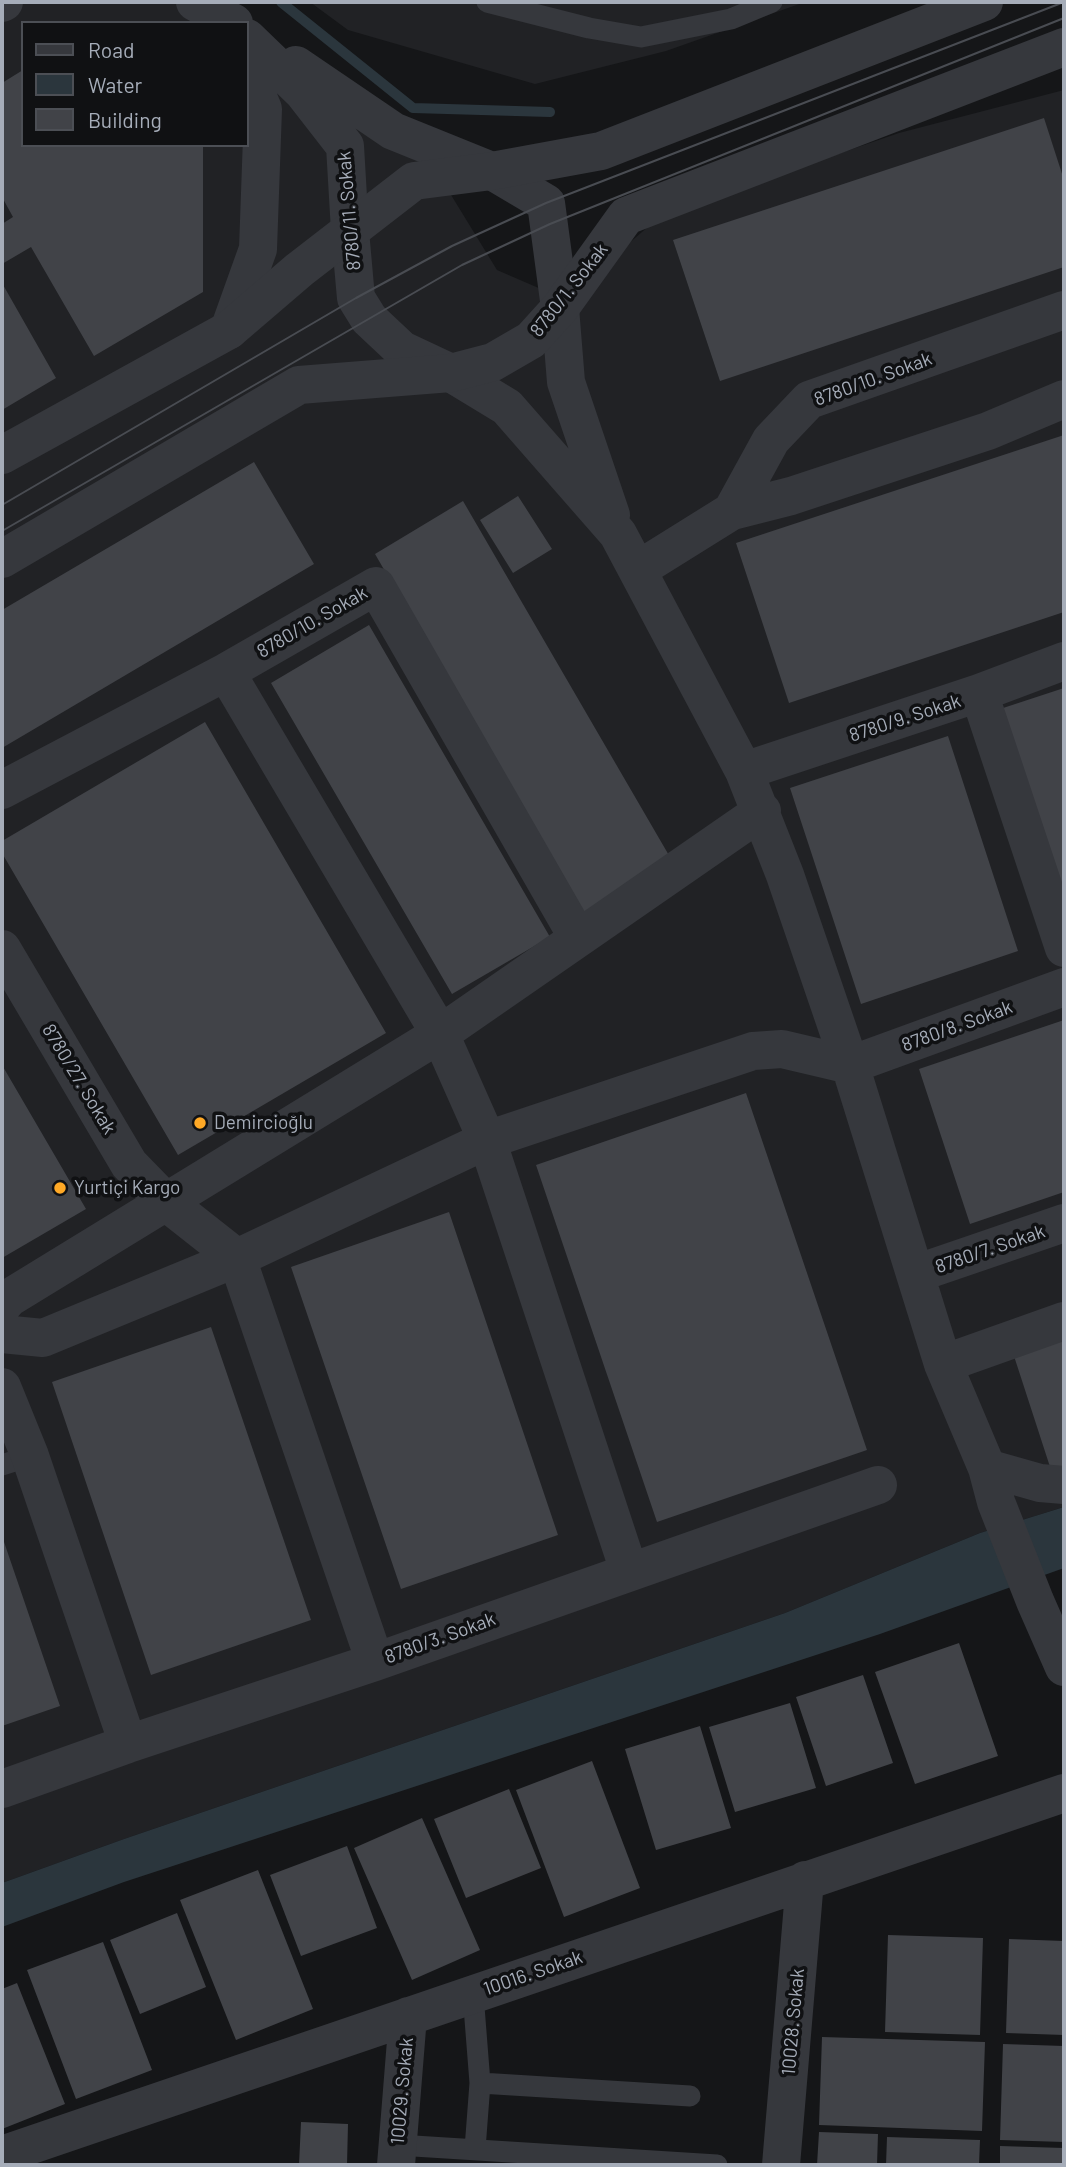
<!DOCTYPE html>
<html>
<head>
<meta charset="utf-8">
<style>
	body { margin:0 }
	#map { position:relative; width:1066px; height:2167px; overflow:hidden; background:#151618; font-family:Barlow,sans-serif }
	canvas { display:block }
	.frame { position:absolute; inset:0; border:4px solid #a6adb9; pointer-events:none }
	.legend { position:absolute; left:21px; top:21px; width:228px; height:126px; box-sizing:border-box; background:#101113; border:2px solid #4c4f55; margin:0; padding:9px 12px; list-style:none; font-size:21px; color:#a6adb9 }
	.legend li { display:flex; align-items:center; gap:14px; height:35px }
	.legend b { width:35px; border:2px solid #4c4f55 }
</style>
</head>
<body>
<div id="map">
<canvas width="1066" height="2167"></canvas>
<div class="frame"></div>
<ul class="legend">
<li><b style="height:9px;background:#36383d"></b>Road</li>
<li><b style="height:19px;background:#2b363d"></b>Water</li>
<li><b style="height:19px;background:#414348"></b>Building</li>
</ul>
</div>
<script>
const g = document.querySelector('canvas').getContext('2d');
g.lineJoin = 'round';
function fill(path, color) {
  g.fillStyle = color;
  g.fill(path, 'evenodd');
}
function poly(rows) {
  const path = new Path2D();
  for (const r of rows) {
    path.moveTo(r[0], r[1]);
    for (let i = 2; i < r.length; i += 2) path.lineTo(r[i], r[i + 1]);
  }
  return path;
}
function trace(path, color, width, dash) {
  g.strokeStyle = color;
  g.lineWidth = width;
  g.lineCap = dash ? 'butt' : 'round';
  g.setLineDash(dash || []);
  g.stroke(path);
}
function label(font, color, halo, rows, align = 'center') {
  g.font = font + ' Barlow,sans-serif';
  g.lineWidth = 7;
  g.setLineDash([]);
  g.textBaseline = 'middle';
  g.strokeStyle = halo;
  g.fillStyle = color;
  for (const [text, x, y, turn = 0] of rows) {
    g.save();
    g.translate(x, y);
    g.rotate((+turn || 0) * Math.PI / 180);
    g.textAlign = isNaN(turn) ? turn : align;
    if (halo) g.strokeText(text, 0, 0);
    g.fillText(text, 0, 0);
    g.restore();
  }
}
fill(poly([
	[2,2,181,2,213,23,23,23,23,145,247,145,247,45,437,172,497,270,564,299,663,214,899,133,1064,90,1064,1507,980,1533,785,1613,124,1839,2,1883],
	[310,2,805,2,666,51,535,84,348,30]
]), '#212225');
fill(poly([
	[1064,1507,1064,1568,880,1634,124,1882,2,1927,2,1883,124,1839,785,1613,980,1533]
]), '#2b363d');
trace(poly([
	[281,2,413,108,550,112]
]), '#2b363d', 10);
fill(poly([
	[23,70,23,145,203,145,203,292,94,356,31,247,2,264,2,224,13,217,2,197,2,83],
	[1044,118,1064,180,1064,267,720,381,673,240],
	[2,283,56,378,2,410],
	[1064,435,1064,612,789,703,736,543],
	[254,462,314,564,2,748,2,610],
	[518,496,552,549,513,573,480,520],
	[463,501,674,864,585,916,375,554],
	[369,625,550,937,452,994,271,683],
	[1064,688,1064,902,1000,709],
	[205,722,386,1033,178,1155,2,853,2,841],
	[948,736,1018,951,861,1004,790,788],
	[1064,1020,1064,1192,970,1224,919,1069],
	[2,1065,86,1209,2,1258],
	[746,1093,867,1450,657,1522,536,1165],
	[449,1212,558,1535,401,1589,291,1267],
	[211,1327,311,1620,151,1675,52,1382],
	[1064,1336,1064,1469,1052,1473,1013,1353],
	[2,1536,60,1706,2,1726],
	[959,1643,998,1756,915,1784,875,1672],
	[863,1675,893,1763,826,1786,796,1697],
	[790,1703,816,1788,735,1812,709,1727],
	[700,1726,731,1828,656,1850,625,1749],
	[592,1761,640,1888,564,1917,516,1790],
	[509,1789,541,1868,466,1898,434,1819],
	[422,1818,480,1950,412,1980,354,1848],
	[347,1846,377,1928,301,1956,270,1875],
	[258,1870,313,2009,236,2040,180,1900],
	[177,1913,206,1987,140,2014,110,1940],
	[888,1935,983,1938,980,2035,885,2032],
	[1009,1939,1064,1941,1064,2035,1006,2033],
	[103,1942,152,2070,76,2099,27,1970],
	[17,1983,65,2104,2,2129,2,1989],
	[822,2037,985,2042,982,2131,819,2125],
	[1003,2044,1064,2046,1064,2142,1000,2140],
	[301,2122,348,2124,347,2165,299,2165],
	[819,2132,878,2134,877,2165,817,2165],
	[887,2137,980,2140,979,2165,886,2165],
	[1000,2146,1064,2148,1064,2165,1000,2165]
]), '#414348');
trace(poly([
	[487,2,589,28,641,37,731,19,772,2],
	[2,1465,30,1456],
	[473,1994,480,2083,475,2149],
	[480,2083,690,2096],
	[398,2145,717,2165]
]), '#36383d', 21);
trace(poly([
	[195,2,234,23],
	[2,3,4,2],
	[247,38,303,92,345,146,350,231,356,298,369,319,402,350,451,373,507,407,618,534,744,771,785,875,850,1065,943,1364,987,1468,996,1502,1035,1601,1064,1667],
	[296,65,393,131,492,171,546,203,560,308,566,382,611,515],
	[229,330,258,249,263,109,247,71],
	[732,511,771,440,809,400,1064,310],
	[639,569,732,511,791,496,988,431,1064,399],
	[226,672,440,1034,487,1140,629,1571],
	[979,693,1064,948],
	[744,771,979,693,1064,661],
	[2,790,226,672,376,586,578,938],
	[2,949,129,1164,166,1202,237,1258,375,1662],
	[915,1274,1064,1223],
	[2,1306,9,1298,440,1034,762,811],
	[2,1334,43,1338,237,1258,487,1140,753,1051,782,1049,850,1065,1064,987],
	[943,1364,1064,1321],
	[2,1387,30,1456,128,1744],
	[987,1468,1040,1483,1064,1485],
	[2,1789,128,1744,375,1662,878,1485],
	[2,2155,1064,1793],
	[396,2165,408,2016],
	[781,2165,805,1880]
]), '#36383d', 38);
trace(poly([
	[2,455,229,330,299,270,414,181,492,171,601,151,984,2],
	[2,559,299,385,451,373,493,362,531,340,560,308,626,216,1064,47]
]), '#36383d', 38);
trace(poly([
	[2,505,356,298,452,246,546,203,1064,2],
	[2,531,462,265,550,224,1064,18]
]), '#494c52', 2);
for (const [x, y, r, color] of [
	[200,1123,7,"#ffa926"],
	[60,1188,7,"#ffa926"]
]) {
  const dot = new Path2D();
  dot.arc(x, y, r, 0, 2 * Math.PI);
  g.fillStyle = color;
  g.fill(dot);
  trace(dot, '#101113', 2.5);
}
label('19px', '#a6adb9', '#101113', [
	["8780/11. Sokak",349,211,-95],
	["8780/1. Sokak",569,290,-52],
	["8780/10. Sokak",873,379,-20],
	["8780/10. Sokak",312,622,-30],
	["8780/9. Sokak",905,718,-18],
	["8780/8. Sokak",957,1026,-20],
	["8780/27. Sokak",79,1079,59],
	["8780/7. Sokak",990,1249,-19],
	["8780/3. Sokak",440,1638,-20],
	["10016. Sokak",533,1973,-19],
	["10028. Sokak",793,2022,-85],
	["10029. Sokak",402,2091,-85]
]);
label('19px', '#a6adb9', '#101113', [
	["Demircioğlu",214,1123],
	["Yurtiçi Kargo",74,1188]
], 'left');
</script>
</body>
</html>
